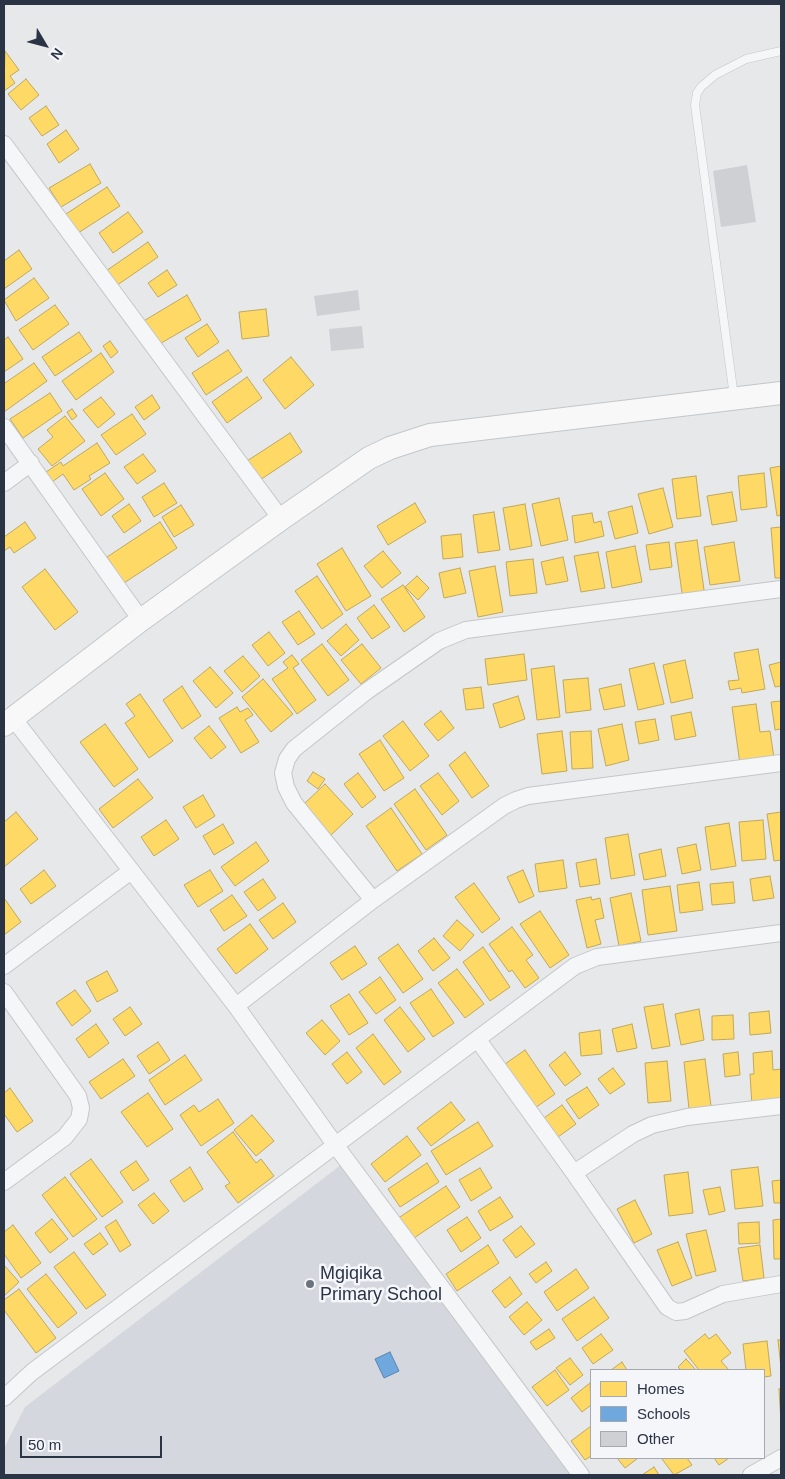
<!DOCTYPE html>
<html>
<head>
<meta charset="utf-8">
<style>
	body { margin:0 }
	#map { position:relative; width:785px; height:1479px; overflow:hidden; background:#e6e8ea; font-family:Helvetica,sans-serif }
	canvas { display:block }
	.frame { position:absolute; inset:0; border:5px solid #2b3445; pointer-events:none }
	.legend { position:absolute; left:590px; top:1369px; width:175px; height:90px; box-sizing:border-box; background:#f4f6f9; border:1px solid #a4a8b1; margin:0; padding:6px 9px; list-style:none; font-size:15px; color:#2b3445 }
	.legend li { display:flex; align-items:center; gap:10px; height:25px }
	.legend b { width:25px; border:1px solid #a4a8b1 }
	.north { position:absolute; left:20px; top:20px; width:50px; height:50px; -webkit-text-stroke:4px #f4f6f9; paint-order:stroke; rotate:127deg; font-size:14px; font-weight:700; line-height:20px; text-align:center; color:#2b3445 }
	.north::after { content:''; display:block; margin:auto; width:18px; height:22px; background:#2b3445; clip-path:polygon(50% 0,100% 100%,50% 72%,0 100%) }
	.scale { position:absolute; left:20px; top:1436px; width:142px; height:22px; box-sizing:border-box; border:2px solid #2b3445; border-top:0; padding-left:6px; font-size:15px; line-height:18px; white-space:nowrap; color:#2b3445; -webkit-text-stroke:4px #f4f6f9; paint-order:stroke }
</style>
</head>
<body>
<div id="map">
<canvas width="785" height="1479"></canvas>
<div class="frame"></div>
<ul class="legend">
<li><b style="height:14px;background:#ffd966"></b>Homes</li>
<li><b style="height:14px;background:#6fa8dc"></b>Schools</li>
<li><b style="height:14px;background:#ced0d3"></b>Other</li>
</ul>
<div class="north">N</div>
<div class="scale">50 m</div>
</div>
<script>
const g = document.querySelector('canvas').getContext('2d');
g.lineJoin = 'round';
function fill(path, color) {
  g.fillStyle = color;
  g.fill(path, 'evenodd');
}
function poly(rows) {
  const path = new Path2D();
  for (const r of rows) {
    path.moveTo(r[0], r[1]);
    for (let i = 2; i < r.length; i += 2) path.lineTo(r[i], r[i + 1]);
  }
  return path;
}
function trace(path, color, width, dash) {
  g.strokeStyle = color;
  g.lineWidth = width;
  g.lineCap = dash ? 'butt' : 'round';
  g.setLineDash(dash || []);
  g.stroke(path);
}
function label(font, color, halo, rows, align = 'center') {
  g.font = font + ' Helvetica,sans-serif';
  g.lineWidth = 5;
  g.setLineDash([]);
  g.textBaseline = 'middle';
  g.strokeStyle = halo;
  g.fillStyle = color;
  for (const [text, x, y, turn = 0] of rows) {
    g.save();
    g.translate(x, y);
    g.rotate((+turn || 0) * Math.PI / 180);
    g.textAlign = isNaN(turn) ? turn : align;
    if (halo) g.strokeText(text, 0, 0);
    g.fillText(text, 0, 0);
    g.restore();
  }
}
fill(poly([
	[346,1161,571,1475,4,1475,4,1448,25,1407]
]), '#d4d7dd');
const homes = poly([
	[5,51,19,70,10,76,15,83,4,91,5,51],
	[26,79,39,95,21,110,8,94,26,79],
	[46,106,59,125,42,136,29,118,46,106],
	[66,130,79,149,59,163,47,144,66,130],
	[90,164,101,183,61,207,49,188,90,164],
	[107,187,120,206,78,233,66,214,107,187],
	[128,212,143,232,113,253,99,233,128,212],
	[148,242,158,257,113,288,103,273,148,242],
	[19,250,32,269,4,289,4,261,19,250],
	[167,270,177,285,158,297,148,283,167,270],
	[34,278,49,298,16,321,4,300,34,278],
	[187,295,201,320,156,346,142,322,187,295],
	[55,305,69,324,33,350,19,330,55,305],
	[266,309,269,336,242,339,239,312,266,309],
	[207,324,219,342,198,357,185,338,207,324],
	[79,332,92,351,55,376,42,357,79,332],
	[8,337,23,359,4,372,4,340,8,337],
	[110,341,118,352,111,358,103,346,110,341],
	[228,350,242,371,206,395,192,373,228,350],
	[101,353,114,372,76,400,62,381,101,353],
	[291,357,314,385,285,409,263,380,291,357],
	[34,363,47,381,4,412,4,381,5,383,34,363],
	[247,377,262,398,227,423,212,402,247,377],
	[50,393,62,411,23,438,10,419,50,393],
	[152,395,160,408,144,420,135,407,152,395],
	[101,397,115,414,98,428,83,410,101,397],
	[72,409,77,416,72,420,67,412,72,409],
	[132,414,146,434,116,455,101,435,132,414],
	[65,416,85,441,52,466,38,449,53,437,47,430,65,416],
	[290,433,302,452,260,480,247,461,290,433],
	[97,443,110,463,89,476,91,479,74,490,63,474,52,482,46,472,61,462,63,466,97,443],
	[143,454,156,471,137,484,124,467,143,454],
	[781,466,781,515,777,516,770,468,781,466],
	[105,473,124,499,101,516,82,489,105,473],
	[764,473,767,507,741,510,738,476,764,473],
	[696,476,701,516,677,519,672,479,696,476],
	[164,483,177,503,154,517,142,497,164,483],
	[663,488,673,527,649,534,638,494,663,488],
	[732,492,737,521,712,525,707,496,732,492],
	[559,498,568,540,541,546,532,504,559,498],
	[415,503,426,522,388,545,377,526,415,503],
	[129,504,141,521,124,533,112,516,129,504],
	[525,504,532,546,510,550,503,508,525,504],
	[181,505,194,525,174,537,162,517,181,505],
	[632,506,638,533,615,539,608,512,632,506],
	[494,512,500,550,478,553,473,515,494,512],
	[592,513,594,523,601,521,604,536,575,543,572,516,592,513],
	[25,522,36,538,14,553,10,547,4,551,4,537,25,522],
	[160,522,177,548,124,583,107,557,160,522],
	[781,527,781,578,775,578,771,528,781,527],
	[461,534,463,557,443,559,441,536,461,534],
	[697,540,705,597,683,600,675,543,697,540],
	[669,542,672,567,650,570,646,545,669,542],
	[734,542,740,581,710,585,704,547,734,542],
	[635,546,642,582,612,588,606,552,635,546],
	[342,548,371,596,346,611,317,564,342,548],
	[383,551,401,573,382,588,364,566,383,551],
	[598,552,605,588,581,592,574,556,598,552],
	[563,557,568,581,546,585,541,562,563,557],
	[533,559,537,593,510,596,506,562,533,559],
	[495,566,503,612,478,617,469,571,495,566],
	[460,568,466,593,444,598,439,573,460,568],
	[45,569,78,612,55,630,22,587,45,569],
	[317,576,343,614,322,629,295,591,317,576],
	[417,576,429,588,418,600,405,587,417,576],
	[403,585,425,617,404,632,381,599,403,585],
	[374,605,390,627,372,639,357,618,374,605],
	[299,611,315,634,298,645,282,622,299,611],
	[346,624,359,640,341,656,327,641,346,624],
	[269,632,285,653,268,666,252,645,269,632],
	[322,644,349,680,328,696,301,660,322,644],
	[362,644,381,668,361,684,341,660,362,644],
	[758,649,765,689,742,693,741,688,730,690,728,681,739,680,734,653,758,649],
	[524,654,527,680,488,685,485,659,524,654],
	[292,655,299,664,293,668,316,700,297,714,272,679,288,668,283,662,292,655],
	[243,656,260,676,242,692,224,671,243,656],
	[685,660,693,698,671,703,663,665,685,660],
	[781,662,781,686,775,687,769,665,781,662],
	[654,663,664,704,638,710,629,669,654,663],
	[554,666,560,717,537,720,531,669,554,666],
	[210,667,233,693,216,708,193,681,210,667],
	[588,678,591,710,566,713,563,680,588,678],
	[263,679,293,714,271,732,242,697,263,679],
	[621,684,625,706,604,710,599,689,621,684],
	[182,686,201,716,182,729,163,700,182,686],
	[481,687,484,708,466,710,463,689,481,687],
	[140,694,173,741,149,758,125,723,135,716,126,704,140,694],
	[518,696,525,719,500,728,493,704,518,696],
	[781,701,781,729,775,730,771,702,781,701],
	[756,704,760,732,770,731,774,758,740,764,732,707,756,704],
	[237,707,240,712,248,708,253,715,245,720,259,742,241,753,219,718,237,707],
	[441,711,454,728,438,741,424,724,441,711],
	[691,712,696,736,675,740,671,716,691,712],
	[655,719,659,740,639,744,635,722,655,719],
	[403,721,429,756,410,771,383,736,403,721],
	[105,724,138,769,114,787,80,742,105,724],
	[622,724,629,760,606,766,598,729,622,724],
	[209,726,226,747,211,759,194,738,209,726],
	[562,731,567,771,542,774,537,734,562,731],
	[591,731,593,768,572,769,570,732,591,731],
	[380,740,404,778,384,791,359,754,380,740],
	[465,752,489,786,472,798,449,765,465,752],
	[313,772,325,779,318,789,307,781,313,772],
	[358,773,376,797,362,808,344,784,358,773],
	[438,773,459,801,442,815,420,786,438,773],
	[138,779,153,798,113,828,99,809,138,779],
	[325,784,353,814,331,835,303,805,325,784],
	[415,789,447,835,426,850,394,804,415,789],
	[203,795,215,816,196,828,183,807,203,795],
	[391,808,422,854,397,871,366,826,391,808],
	[16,812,38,839,4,867,4,822,16,812],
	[781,812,781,860,774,861,767,814,781,812],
	[166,820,179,839,154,856,141,837,166,820],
	[763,820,766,859,742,861,739,822,763,820],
	[729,823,736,866,711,870,705,827,729,823],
	[223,824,234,843,214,855,203,836,223,824],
	[628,834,635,875,611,879,605,838,628,834],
	[256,842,269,861,235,886,221,867,256,842],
	[696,844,701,870,682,874,677,848,696,844],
	[661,849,666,876,644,880,639,854,661,849],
	[596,859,600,884,580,887,576,863,596,859],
	[563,860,567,888,539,892,535,864,563,860],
	[44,870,56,886,31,904,20,889,44,870],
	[210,870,223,891,198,907,184,885,210,870],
	[523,870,534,896,519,903,507,877,523,870],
	[770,876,774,898,753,901,750,879,770,876],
	[263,879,276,898,258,911,244,892,263,879],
	[699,882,703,910,680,913,677,885,699,882],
	[733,882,735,903,712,905,710,884,733,882],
	[474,883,500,919,482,933,455,897,474,883],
	[670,886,677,931,648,935,642,890,670,886],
	[631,893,641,941,619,946,610,898,631,893],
	[232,895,247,916,224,931,210,910,232,895],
	[591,897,592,900,600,898,604,918,595,920,601,944,587,948,576,900,591,897],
	[4,898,21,922,4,935,4,898],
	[283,903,296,922,273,939,259,920,283,903],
	[540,911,569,955,550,968,520,924,540,911],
	[457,920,474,935,460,951,443,936,457,920],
	[250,924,268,949,236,974,217,949,250,924],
	[512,927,533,955,526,960,539,978,525,988,512,970,509,972,489,944,512,927],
	[434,938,450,958,433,971,418,951,434,938],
	[398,944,423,979,403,993,378,958,398,944],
	[355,946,367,964,342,980,330,963,355,946],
	[483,947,510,987,490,1001,463,962,483,947],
	[457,969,484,1004,465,1018,438,983,457,969],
	[107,971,118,991,97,1002,86,982,107,971],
	[380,977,396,1000,376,1014,359,992,380,977],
	[431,989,454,1023,433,1037,410,1003,431,989],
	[75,990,91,1011,72,1026,56,1003,75,990],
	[349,994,368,1023,349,1035,330,1006,349,994],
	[663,1004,670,1046,652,1049,644,1007,663,1004],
	[130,1007,142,1024,125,1036,113,1019,130,1007],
	[400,1007,425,1039,408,1052,384,1020,400,1007],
	[699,1009,704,1040,681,1045,675,1014,699,1009],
	[769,1011,771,1033,750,1035,749,1013,769,1011],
	[733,1015,734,1039,712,1040,712,1016,733,1015],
	[322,1020,340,1041,325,1055,306,1033,322,1020],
	[96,1024,109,1043,89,1058,76,1039,96,1024],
	[632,1024,637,1048,617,1052,612,1029,632,1024],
	[600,1030,602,1054,581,1056,579,1033,600,1030],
	[373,1034,401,1072,384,1085,356,1048,373,1034],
	[158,1042,170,1060,149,1074,137,1056,158,1042],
	[525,1050,555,1094,535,1108,505,1064,525,1050],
	[772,1051,773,1070,781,1069,781,1104,752,1106,750,1074,754,1074,753,1053,772,1051],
	[347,1052,362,1072,347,1084,332,1064,347,1052],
	[565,1052,581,1074,565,1086,549,1065,565,1052],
	[738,1052,740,1075,725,1077,723,1054,738,1052],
	[185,1055,202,1080,165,1105,149,1080,185,1055],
	[123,1059,135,1076,101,1099,89,1082,123,1059],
	[705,1059,711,1106,689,1109,684,1062,705,1059],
	[667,1061,671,1101,648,1103,645,1063,667,1061],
	[613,1068,625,1084,610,1094,598,1079,613,1068],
	[587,1087,599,1105,579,1119,566,1100,587,1087],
	[10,1088,33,1121,17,1132,4,1114,4,1093,10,1088],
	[148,1093,173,1129,147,1147,121,1112,148,1093],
	[218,1099,234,1123,201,1146,180,1115,194,1105,199,1112,218,1099],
	[451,1102,465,1120,431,1146,417,1128,451,1102],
	[562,1105,576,1124,558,1137,544,1118,562,1105],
	[252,1115,274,1141,256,1156,234,1130,252,1115],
	[478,1122,493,1146,446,1175,431,1151,478,1122],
	[233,1132,256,1163,261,1159,274,1176,238,1203,225,1186,230,1183,207,1152,233,1132],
	[407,1136,421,1155,385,1182,371,1164,407,1136],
	[91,1159,123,1202,102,1217,70,1174,91,1159],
	[136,1161,149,1180,133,1191,120,1172,136,1161],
	[427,1163,439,1182,400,1207,388,1189,427,1163],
	[190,1167,203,1189,184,1202,170,1181,190,1167],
	[758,1167,763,1206,735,1209,731,1170,758,1167],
	[480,1168,492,1188,471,1201,459,1180,480,1168],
	[688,1172,693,1213,669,1216,664,1175,688,1172],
	[65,1177,97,1219,73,1237,42,1195,65,1177],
	[781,1180,781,1203,774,1203,772,1181,781,1180],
	[446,1186,460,1207,411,1240,397,1219,446,1186],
	[720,1187,725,1211,709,1215,703,1190,720,1187],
	[154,1193,169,1211,153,1224,138,1205,154,1193],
	[500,1197,513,1217,490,1231,478,1211,500,1197],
	[635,1200,652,1234,634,1243,617,1209,635,1200],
	[467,1217,481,1238,461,1252,447,1230,467,1217],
	[52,1219,68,1239,50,1253,35,1233,52,1219],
	[781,1219,781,1259,774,1259,773,1220,781,1219],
	[116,1220,131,1245,120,1252,105,1227,116,1220],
	[759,1222,760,1243,739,1244,738,1223,759,1222],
	[13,1225,41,1263,21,1278,4,1254,4,1232,13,1225],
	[521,1226,535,1244,516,1258,503,1240,521,1226],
	[706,1230,716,1271,696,1276,686,1234,706,1230],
	[100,1233,108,1244,93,1255,84,1244,100,1233],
	[678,1242,692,1278,672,1286,657,1250,678,1242],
	[488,1245,499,1263,457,1291,446,1274,488,1245],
	[760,1245,764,1278,743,1281,738,1248,760,1245],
	[74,1252,106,1295,86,1309,54,1267,74,1252],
	[546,1262,552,1271,536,1283,529,1274,546,1262],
	[4,1265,19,1282,4,1296,4,1265],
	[576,1269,589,1288,557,1311,544,1292,576,1269],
	[46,1274,77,1313,58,1328,27,1289,46,1274],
	[510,1277,522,1294,505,1308,492,1291,510,1277],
	[19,1289,56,1338,36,1353,4,1310,4,1300,19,1289],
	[594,1297,609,1318,577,1341,562,1319,594,1297],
	[527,1302,542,1320,524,1335,509,1317,527,1302],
	[549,1329,555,1338,536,1350,530,1342,549,1329],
	[601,1334,613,1350,593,1364,582,1348,601,1334],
	[705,1334,709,1339,716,1334,731,1353,721,1361,729,1370,699,1370,684,1351,705,1334],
	[778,1340,781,1340,781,1368,778,1340],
	[767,1341,771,1376,764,1377,764,1370,746,1370,743,1344,767,1341],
	[570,1358,583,1375,570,1385,556,1368,570,1358],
	[686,1359,696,1370,681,1370,678,1367,686,1359],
	[622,1362,627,1370,611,1370,622,1362],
	[555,1370,569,1390,547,1406,532,1387,555,1370],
	[590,1383,591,1405,582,1412,571,1398,590,1383],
	[779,1389,781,1389,781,1423,779,1389],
	[591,1426,591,1456,585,1460,571,1441,591,1426],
	[617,1458,638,1458,625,1468,617,1458],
	[665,1458,687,1458,692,1465,674,1475,662,1459,665,1458],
	[714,1458,729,1458,719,1465,714,1458],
	[654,1467,659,1475,642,1475,654,1467]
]);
fill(homes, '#ffd966');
trace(homes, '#bfa85c', 1);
const schools = poly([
	[390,1352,399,1371,384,1378,375,1359,390,1352]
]);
fill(schools, '#6fa8dc');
trace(schools, '#5b85af', 1);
fill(poly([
	[747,165,756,222,721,227,713,171],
	[358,290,360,310,317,316,314,296],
	[362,326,364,348,331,351,329,329]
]), '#ced0d3');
const lane = poly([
	[734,397,695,105,697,93,701,87,715,75,746,59,781,51]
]);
const street = poly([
	[4,144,281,519],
	[4,427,141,620],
	[4,483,31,463],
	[13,718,236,1006,336,1146,581,1475],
	[373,900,294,803,286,787,283,773,287,759,294,749,367,691,439,641,466,630,781,589],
	[4,966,131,871],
	[4,992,78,1096,81,1108,79,1119,65,1137,4,1182],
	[236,1006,373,900,504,806,516,800,528,796,781,763],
	[478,1040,574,1173,667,1307,676,1312,685,1311,723,1294,781,1284],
	[574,1173,633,1134,652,1125,687,1117,781,1106],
	[4,1398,32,1372,575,966,597,957,781,933],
	[751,1475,781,1458]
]);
const secondary = poly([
	[4,725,141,620,281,519,369,458,390,448,430,435,781,393]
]);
trace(lane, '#c4c6c8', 9);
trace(street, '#c4c6c8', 18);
trace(secondary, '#c4c6c8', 24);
trace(lane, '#f5f6f7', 8);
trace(street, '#f5f6f7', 16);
trace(secondary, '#f8f8f8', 22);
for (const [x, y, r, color] of [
	[310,1284,5,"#6c737f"]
]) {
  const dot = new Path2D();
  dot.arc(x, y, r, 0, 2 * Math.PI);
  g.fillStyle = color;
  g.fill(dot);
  trace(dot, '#f4f6f9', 2);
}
label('18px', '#2b3445', '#f4f6f9', [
	["Mgiqika",320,1274],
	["Primary School",320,1295]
], 'left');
</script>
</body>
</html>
